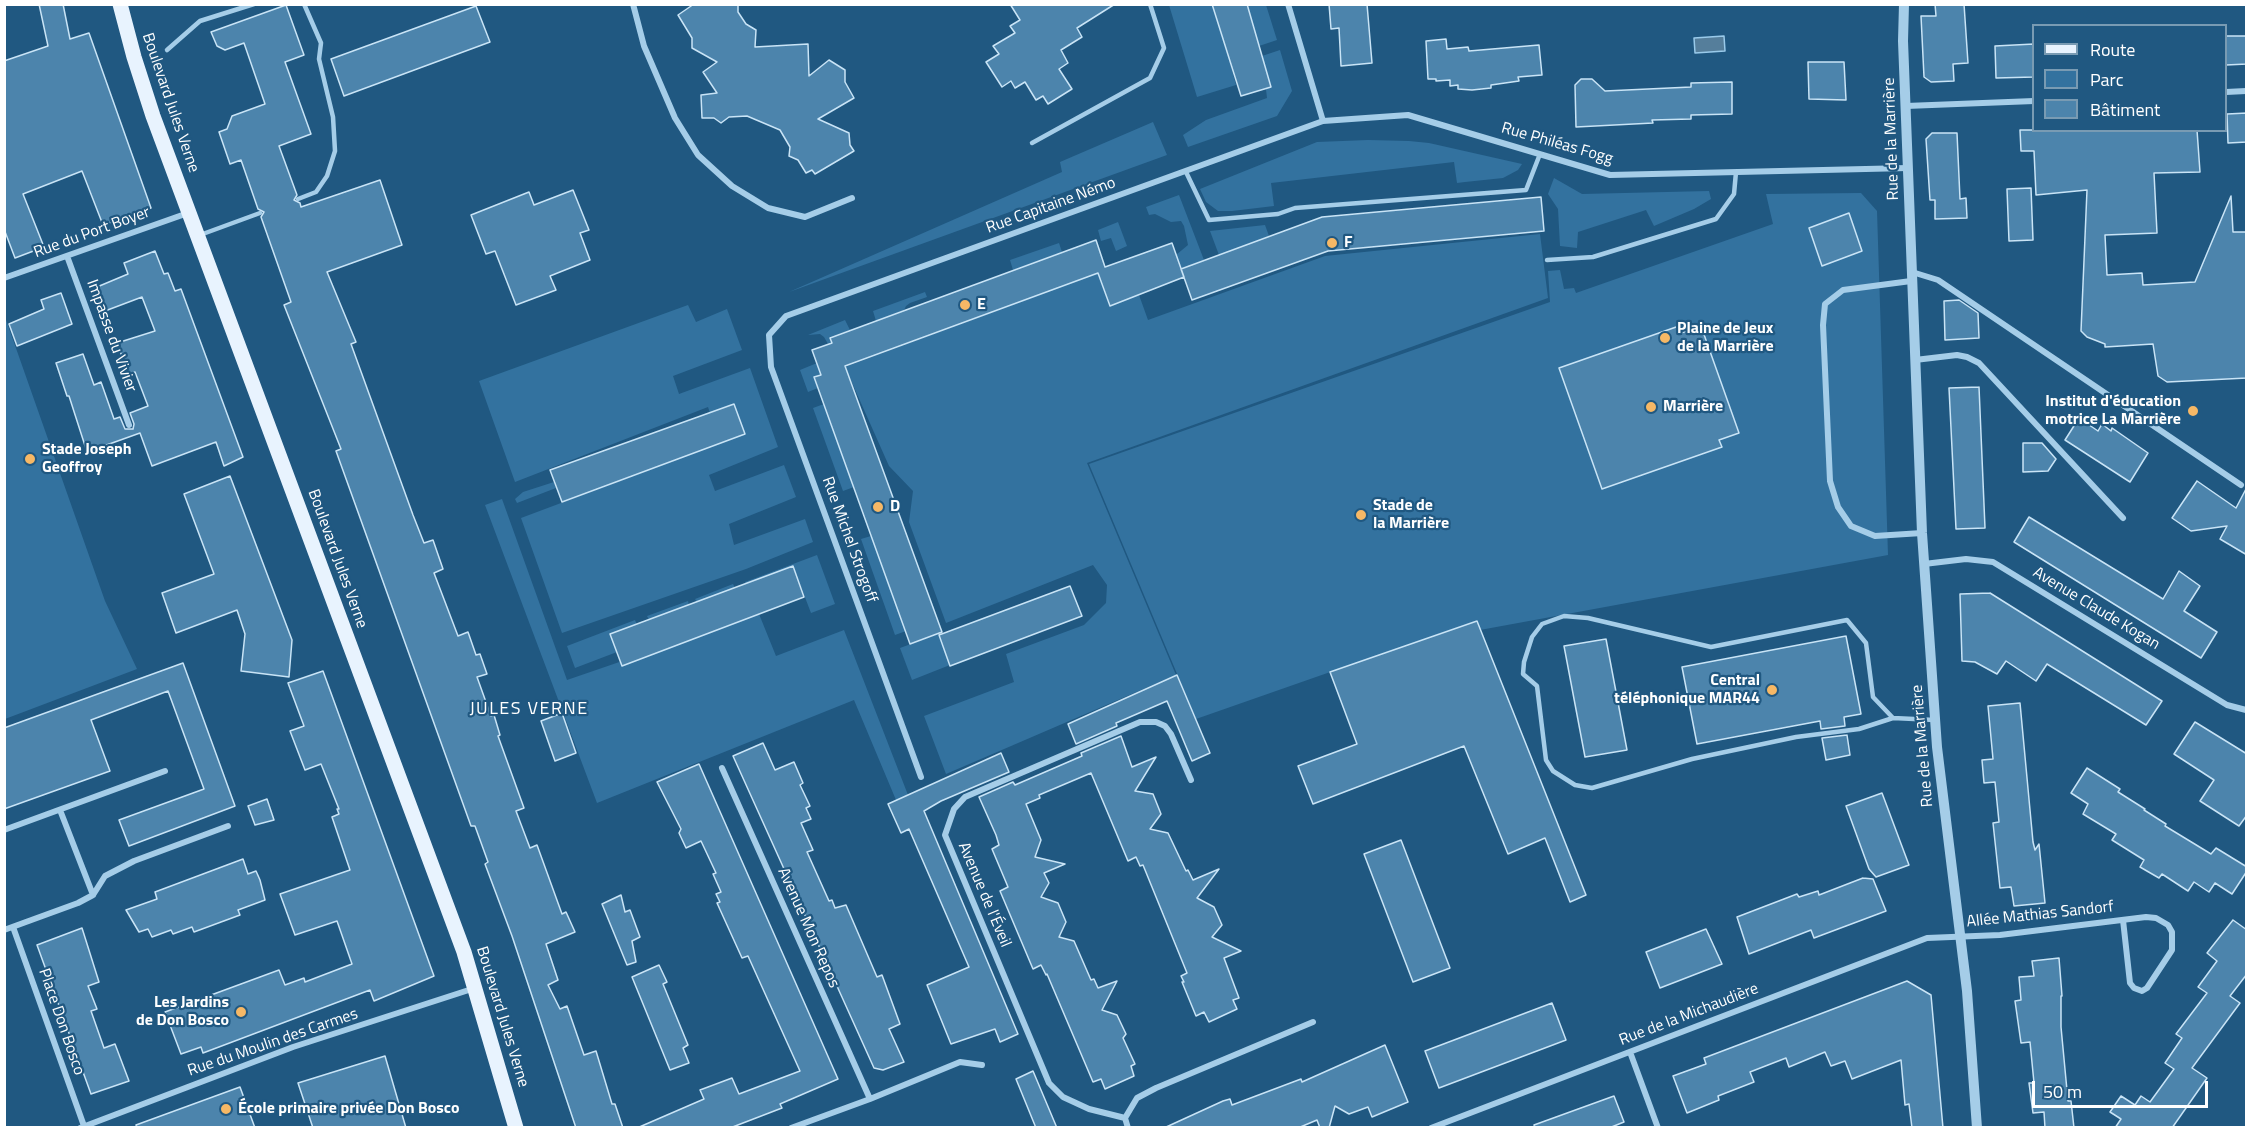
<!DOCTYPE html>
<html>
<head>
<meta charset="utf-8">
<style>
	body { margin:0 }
	#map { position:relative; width:2251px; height:1132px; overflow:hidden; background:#205881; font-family:"Titillium Web",sans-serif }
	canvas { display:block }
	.frame { position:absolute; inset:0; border:6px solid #fff; pointer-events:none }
	.legend { position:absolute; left:2032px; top:24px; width:195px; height:108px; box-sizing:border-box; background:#205881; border:2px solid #799bb3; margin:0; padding:8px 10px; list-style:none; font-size:18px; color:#fff }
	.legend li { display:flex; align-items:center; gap:12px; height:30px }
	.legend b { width:30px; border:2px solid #799bb3 }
	.scale { position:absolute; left:2032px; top:1081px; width:176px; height:27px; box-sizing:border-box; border:3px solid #fff; border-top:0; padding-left:8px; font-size:18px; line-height:21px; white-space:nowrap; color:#fff; -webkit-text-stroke:4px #205881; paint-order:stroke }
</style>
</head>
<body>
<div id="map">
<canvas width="2251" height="1132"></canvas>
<div class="frame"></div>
<ul class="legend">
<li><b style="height:8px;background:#e8f3fe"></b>Route</li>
<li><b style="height:16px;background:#33729f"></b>Parc</li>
<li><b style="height:16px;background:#4c84ac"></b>Bâtiment</li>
</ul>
<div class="scale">50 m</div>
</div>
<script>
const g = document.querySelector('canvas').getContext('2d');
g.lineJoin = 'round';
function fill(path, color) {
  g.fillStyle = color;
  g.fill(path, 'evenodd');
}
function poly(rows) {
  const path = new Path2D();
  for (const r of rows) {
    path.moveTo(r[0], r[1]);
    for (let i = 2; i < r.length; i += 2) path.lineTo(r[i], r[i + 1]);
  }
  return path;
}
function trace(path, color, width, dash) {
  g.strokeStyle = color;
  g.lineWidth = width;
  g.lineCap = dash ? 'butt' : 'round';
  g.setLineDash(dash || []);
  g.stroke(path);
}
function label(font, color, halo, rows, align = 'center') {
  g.font = font + ' "Titillium Web",sans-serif';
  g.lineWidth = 4.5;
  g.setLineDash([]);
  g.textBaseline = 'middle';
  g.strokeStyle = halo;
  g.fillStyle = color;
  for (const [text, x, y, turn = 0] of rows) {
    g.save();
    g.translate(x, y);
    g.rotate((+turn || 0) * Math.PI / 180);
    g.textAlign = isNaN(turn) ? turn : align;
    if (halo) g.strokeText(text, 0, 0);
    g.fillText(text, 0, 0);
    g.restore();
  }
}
fill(poly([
	[1169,5,1215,5,1236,85,1197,97],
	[1247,5,1266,5,1277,40,1259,46],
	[1280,50,1292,91,1277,116,1188,147,1183,135,1206,120,1267,98,1262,56],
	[1153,122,1167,155,789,292,1062,172,1060,162],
	[1368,140,1409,141,1429,143,1522,164,1518,170,1503,178,1465,182,1457,183,1454,162,1271,183,1274,206,1232,211,1218,211,1206,202,1200,189,1317,142],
	[1554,178,1582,194,1709,191,1711,199,1694,209,1654,226,1646,210,1578,232,1577,248,1560,246,1558,209,1548,194],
	[1861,193,1877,211,1888,555,1480,630,1476,621,1196,719,1089,464,1550,302,1548,271,1560,270,1564,289,1574,288,1576,293,1773,224,1766,194],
	[1179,195,1204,260,1181,269,1176,255,1188,245,1184,226,1181,221,1171,222,1155,214,1149,215,1146,207],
	[1118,222,1127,246,1116,251,1111,238,1101,241,1098,230],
	[1265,225,1269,236,1219,255,1210,231],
	[1540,234,1548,298,1087,463,1176,675,946,774,924,716,1014,682,1006,654,1084,625,1106,603,1107,585,1093,565,946,623,909,522,913,491,889,466,845,367,1098,273,1109,305,1139,295,1148,320,1325,256],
	[1059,243,1062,252,1013,270,1010,260],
	[925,292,927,297,910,303,906,306,904,310,876,321,873,311],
	[688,305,696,322,727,309,742,350,673,376,679,394,750,368,778,447,709,475,715,491,784,465,796,497,729,524,734,545,805,519,813,542,746,569,562,633,521,518,745,434,734,404,710,413,708,407,515,482,479,381],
	[5,317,105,601,137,669,5,719],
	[845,320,850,330,830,337,832,343,828,344,824,337,820,334,808,335],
	[817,363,821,375,818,388,808,392,800,370],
	[824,404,854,487,843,491,813,408],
	[554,482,556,488,517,503,515,499,523,492],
	[502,499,567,680,759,614,776,656,844,630,908,795,896,800,854,700,597,803,485,505],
	[871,536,906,631,895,635,861,539],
	[817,555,835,604,811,613,793,566,746,584,745,582],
	[733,584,735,588,697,602,695,599],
	[688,601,689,605,649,620,647,616],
	[635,620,637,625,617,652,575,668,567,646],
	[938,634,950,665,912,680,900,648]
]), '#33729f');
const water = poly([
	[1724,36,1725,51,1695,53,1694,38,1724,36]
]);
fill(water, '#557e9b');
trace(water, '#99caea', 1.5);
const building = poly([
	[39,4,63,4,70,39,89,33,151,208,103,225,82,171,23,194,44,247,15,258,4,229,4,61,48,46,39,4],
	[694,4,738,4,738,12,746,24,756,30,755,47,808,44,809,76,829,60,845,70,845,82,854,98,818,119,849,133,850,145,854,151,815,174,812,170,806,173,798,160,789,156,790,147,780,130,747,116,729,117,721,123,714,118,702,118,701,95,717,93,703,72,717,62,692,48,692,38,678,15,694,4],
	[1010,4,1115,4,1077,28,1082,37,1061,50,1068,63,1059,69,1072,89,1048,104,1043,96,1036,100,1025,82,1015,88,1011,81,1002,87,986,62,999,54,993,46,1015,33,1010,26,1020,20,1010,4],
	[1212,4,1247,4,1271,87,1241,96,1212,4],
	[1329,4,1367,4,1372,63,1341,66,1339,28,1331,29,1329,4],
	[1935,4,1964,4,1968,63,1953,64,1954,81,1931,82,1924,77,1921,16,1936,16,1935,4],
	[286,5,304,55,285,62,311,134,279,146,297,195,294,200,300,203,301,207,380,180,402,245,327,272,356,342,351,344,413,515,424,543,433,540,443,569,434,573,458,636,468,632,476,655,480,654,487,674,477,677,491,716,494,715,500,735,498,736,524,808,516,811,530,848,537,845,562,914,566,912,575,932,546,944,558,980,548,985,560,1009,567,1006,584,1055,596,1051,612,1104,615,1104,623,1128,576,1128,512,936,485,864,488,862,475,826,471,826,336,451,341,449,284,305,291,302,261,217,264,212,258,209,241,160,230,164,219,132,227,129,232,116,265,104,244,43,225,50,217,46,211,32,286,5],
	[476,6,490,42,344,96,331,59,476,6],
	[2226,36,2247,36,2247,64,2226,65,2226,36],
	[1446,39,1447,49,1468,47,1469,51,1539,45,1542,75,1518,77,1519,81,1491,85,1491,88,1472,90,1458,89,1458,85,1450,86,1450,80,1436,81,1436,79,1428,79,1426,41,1446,39],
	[2034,44,2034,77,1996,78,1995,46,2034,44],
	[1808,62,1844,62,1846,100,1809,99,1808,62],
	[1581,79,1592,79,1605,91,1691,87,1691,83,1732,82,1732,114,1691,115,1691,119,1652,120,1653,123,1576,127,1575,85,1581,79],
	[2247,113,2247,142,2228,143,2227,114,2247,113],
	[2020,130,2197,130,2200,172,2154,173,2157,233,2105,235,2107,275,2142,273,2143,285,2195,282,2231,196,2233,232,2247,232,2247,378,2167,382,2158,376,2153,344,2105,347,2105,344,2087,337,2081,331,2087,190,2036,195,2034,151,2021,151,2020,130],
	[1932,133,1957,133,1960,199,1966,198,1967,218,1935,219,1935,200,1930,200,1926,139,1932,133],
	[2031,188,2033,240,2009,241,2007,189,2031,188],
	[573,190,589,230,580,233,590,260,550,276,556,290,516,305,495,251,486,254,471,215,529,192,534,205,573,190],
	[1541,197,1544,231,1328,251,1192,300,1181,269,1322,217,1541,197],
	[1849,213,1862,251,1822,266,1809,228,1849,213],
	[1096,240,1105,267,1172,243,1184,277,1110,306,1098,273,845,366,942,632,910,644,814,377,821,375,812,350,832,343,830,338,1096,240],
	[155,251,164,274,168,273,175,291,181,289,243,457,224,466,216,442,152,466,140,433,87,452,69,396,67,396,56,363,83,354,94,385,101,382,114,419,120,417,125,429,133,429,134,424,130,413,148,406,135,372,129,375,117,343,155,331,142,297,105,311,97,287,128,274,124,263,155,251],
	[61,293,72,324,17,346,9,324,44,309,41,300,61,293],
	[1959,300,1978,313,1979,338,1945,340,1944,301,1959,300],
	[1679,326,1681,333,1701,326,1739,433,1719,440,1722,447,1602,489,1559,368,1679,326],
	[1979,387,1985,528,1956,529,1949,388,1979,387],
	[734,404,745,434,562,502,550,470,734,404],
	[2079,418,2098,431,2102,424,2111,431,2112,428,2148,453,2130,482,2065,440,2079,418],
	[2023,443,2042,443,2056,459,2048,471,2023,472,2023,443],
	[230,476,292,640,289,677,241,671,245,634,237,610,176,633,162,593,214,574,184,494,230,476],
	[2197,481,2236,508,2247,487,2247,555,2220,539,2227,526,2191,531,2172,518,2197,481],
	[2029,517,2163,599,2179,571,2200,586,2184,611,2217,632,2201,658,2014,542,2029,517],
	[793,566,804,597,622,666,610,634,793,566],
	[1070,586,1082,616,950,666,939,635,1070,586],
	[1990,593,2162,701,2146,725,2047,664,2036,681,2006,661,1997,674,1975,662,1962,661,1960,594,1990,593],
	[1477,621,1586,895,1570,902,1545,838,1508,854,1464,746,1313,804,1298,766,1357,744,1330,672,1477,621],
	[1846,636,1861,714,1844,717,1845,726,1821,729,1820,721,1697,744,1682,667,1846,636],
	[1606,639,1627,750,1585,757,1564,646,1606,639],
	[183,663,235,806,129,846,119,820,204,789,168,691,91,720,110,771,4,809,4,728,183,663],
	[323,671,434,976,374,1001,370,990,203,1053,201,1047,181,1054,165,1012,279,970,285,985,304,978,305,982,352,964,337,921,295,935,280,894,350,870,332,817,339,814,337,809,339,809,321,764,305,770,290,731,304,726,288,683,323,671],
	[1177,675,1210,753,1192,761,1167,701,1116,723,1117,726,1076,744,1068,724,1177,675],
	[2020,703,2033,842,2035,850,2039,844,2045,903,2014,906,2011,887,2000,888,1993,823,1999,822,1995,782,1984,783,1982,760,1993,759,1988,706,2020,703],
	[562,713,576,753,555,761,541,721,562,713],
	[2195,722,2247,754,2247,815,2239,826,2200,801,2214,780,2174,754,2195,722],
	[1847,735,1850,755,1826,760,1822,738,1847,735],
	[1121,736,1132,767,1156,757,1135,791,1153,794,1161,814,1150,829,1168,833,1186,871,1188,870,1193,880,1219,869,1197,898,1214,907,1222,925,1212,937,1241,951,1224,958,1239,998,1233,1000,1237,1009,1209,1022,1204,1012,1196,1016,1182,982,1184,982,1181,976,1187,973,1143,865,1140,866,1136,857,1128,861,1091,773,1039,795,1040,798,1026,804,1041,840,1035,857,1065,864,1044,873,1049,883,1041,897,1058,903,1066,922,1059,937,1074,941,1091,980,1094,979,1098,988,1117,981,1102,1010,1117,1015,1126,1034,1123,1038,1135,1064,1131,1066,1134,1076,1105,1089,1101,1079,1093,1082,1047,974,1046,975,1041,965,1033,969,1000,891,1008,887,992,849,999,845,996,835,979,797,1013,782,1015,785,1082,756,1081,753,1121,736],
	[763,743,775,770,794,762,803,783,800,785,810,806,806,808,811,819,801,823,813,850,807,852,829,901,832,900,835,908,846,905,877,977,882,975,900,1024,889,1029,904,1062,883,1070,874,1068,733,756,763,743],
	[1001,753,1009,772,941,801,924,811,1018,1034,1000,1042,995,1029,951,1044,927,985,969,967,909,829,901,833,888,804,1001,753],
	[699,764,838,1079,780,1104,782,1108,730,1128,637,1128,704,1099,700,1090,732,1078,739,1094,800,1071,748,956,742,958,717,903,720,902,716,894,721,892,713,874,716,873,701,841,686,848,679,833,681,829,657,782,699,764],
	[2087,768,2120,789,2118,792,2145,809,2144,810,2166,824,2165,826,2193,843,2211,854,2216,848,2247,867,2247,871,2232,894,2215,883,2209,892,2194,882,2188,891,2162,874,2159,878,2140,867,2144,860,2112,840,2116,834,2083,814,2088,804,2071,793,2087,768],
	[1882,793,1909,865,1876,877,1869,869,1846,806,1882,793],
	[267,799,274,820,255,825,248,806,267,799],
	[1401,840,1450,968,1413,982,1364,854,1401,840],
	[243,859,248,874,256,871,260,880,265,900,238,910,240,915,194,932,192,927,173,934,171,930,152,937,148,929,139,932,126,910,157,899,155,892,243,859],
	[1863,878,1873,879,1886,911,1814,938,1811,930,1749,954,1737,917,1797,894,1799,897,1818,891,1819,895,1863,878],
	[621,895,625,912,630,910,640,937,632,941,636,962,627,965,602,904,621,895],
	[2233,920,2247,930,2247,974,2230,996,2240,1003,2192,1068,2207,1078,2172,1128,2115,1128,2121,1119,2110,1112,2121,1096,2135,1105,2141,1096,2150,1102,2174,1069,2165,1063,2182,1038,2176,1034,2207,993,2198,987,2217,961,2207,953,2233,920],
	[82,928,99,982,88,986,97,1009,91,1011,104,1048,115,1044,129,1081,91,1094,37,945,82,928],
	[1706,929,1722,964,1660,988,1646,952,1706,929],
	[2059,958,2062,996,2061,996,2061,1027,2068,1101,2071,1101,2074,1128,2045,1128,2044,1112,2033,1113,2029,1083,2034,1083,2030,1042,2021,1043,2015,1001,2021,1000,2019,977,2034,976,2032,961,2059,958],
	[659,965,667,982,663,984,688,1045,683,1048,689,1063,670,1070,632,977,659,965],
	[1907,981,1931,995,1943,1128,1912,1128,1909,1104,1905,1105,1901,1060,1852,1079,1845,1061,1831,1066,1825,1052,1789,1067,1786,1058,1750,1072,1754,1082,1718,1096,1719,1100,1687,1113,1673,1076,1706,1064,1704,1058,1907,981],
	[1552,1003,1566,1040,1439,1088,1425,1051,1552,1003],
	[1385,1045,1408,1102,1372,1117,1368,1107,1349,1114,1335,1106,1329,1128,1320,1128,1317,1120,1298,1128,1164,1128,1223,1101,1230,1099,1232,1105,1301,1079,1302,1082,1385,1045],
	[385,1056,406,1128,313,1128,298,1083,385,1056],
	[1033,1071,1057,1128,1036,1128,1016,1079,1033,1071],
	[240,1087,255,1128,137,1128,136,1125,240,1087],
	[1614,1096,1624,1122,1609,1128,1535,1128,1534,1125,1614,1096]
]);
fill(building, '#4c84ac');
trace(building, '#c9e4f6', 1.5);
trace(poly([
	[167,50,200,21,254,4],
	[1032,143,1150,78,1164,48,1150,4],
	[1186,172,1209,220,1278,214,1295,208,1526,190,1540,154],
	[298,199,316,192,327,176,335,151,333,117,319,59,321,43,304,4],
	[200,235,260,213],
	[1547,260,1593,257,1716,219,1734,194,1736,172],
	[1893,718,1859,729,1796,737,1692,759,1592,788,1575,785,1553,771,1546,760,1537,686,1523,674,1524,662,1532,637,1542,624,1564,616,1588,618,1711,647,1847,620,1866,643,1873,697,1893,718,1935,720]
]), '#a5cde8', 4.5);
trace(poly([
	[633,4,644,46,675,118,698,155,732,186,768,208,805,217,852,198],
	[1288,4,1323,121,1408,115,1610,175,1908,168],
	[2226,92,2246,91],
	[1906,106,2034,101],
	[67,256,129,425],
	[1912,272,1938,280,2241,485],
	[4,278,188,213],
	[1911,281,1843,290,1825,304,1823,325,1830,481,1838,507,1851,526,1875,536,1922,533],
	[1915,360,1957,355,1967,357,1979,363,2123,518],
	[1924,564,1966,559,1993,562,2227,705,2246,710],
	[722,768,870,1099],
	[921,777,771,367,769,335,786,316,1323,121],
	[60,810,93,895],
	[4,830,165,771],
	[13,927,84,1126],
	[4,930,78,903,93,895,105,876,134,861,228,826],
	[1630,1052,1658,1128],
	[1125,1118,1137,1098,1156,1088,1313,1022],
	[80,1128,293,1047,475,988],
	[791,1128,870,1099,960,1062,982,1065],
	[1128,1128,1125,1118,1089,1109,1063,1097,1049,1083,945,835,954,809,965,797,1140,722,1156,722,1165,726,1171,734,1191,780],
	[1431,1128,1927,938,2000,935,2146,917,2156,918,2168,925,2172,932,2172,950,2147,988,2142,991,2134,988,2130,983,2123,920]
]), '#a5cde8', 6);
trace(poly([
	[1904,4,1903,41,1922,533,1937,747,1967,991,1977,1128]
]), '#a5cde8', 10);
trace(poly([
	[120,4,134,57,153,116,464,952,516,1128]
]), '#e8f3fe', 15);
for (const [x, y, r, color] of [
	[1332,243,6,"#f6b866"],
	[965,305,6,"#f6b866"],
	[1665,338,6,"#f6b866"],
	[1651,407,6,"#f6b866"],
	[2193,411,6,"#f6b866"],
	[30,459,6,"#f6b866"],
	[878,507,6,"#f6b866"],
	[1361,515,6,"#f6b866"],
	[1772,690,6,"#f6b866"],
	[241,1012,6,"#f6b866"],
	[226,1109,6,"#f6b866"]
]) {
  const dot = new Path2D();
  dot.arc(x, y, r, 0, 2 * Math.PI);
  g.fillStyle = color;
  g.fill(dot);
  trace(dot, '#205881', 2);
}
label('16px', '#fff', '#205881', [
	["Boulevard Jules Verne",170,103,71],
	["Rue de la Marrière",1892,139,-92],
	["Rue Philéas Fogg",1557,144,16],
	["Rue Capitaine Némo",1051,206,-20],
	["Rue du Port Boyer",92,233,-20],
	["Impasse du Vivier",111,336,70],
	["Rue Michel Strogoff",849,540,70],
	["Boulevard Jules Verne",337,559,70],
	["Avenue Claude Kogan",2096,609,31],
	["Rue de la Marrière",1923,746,-95],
	["Avenue de l'Éveil",984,895,67],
	["Allée Mathias Sandorf",2040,915,-6],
	["Avenue Mon Repos",808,928,66],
	["Rue de la Michaudière",1689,1015,-21],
	["Boulevard Jules Verne",502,1017,73],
	["Place Don Bosco",61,1022,71],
	["Rue du Moulin des Carmes",273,1043,-19]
]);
label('bold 16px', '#fff', '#205881', [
	["F",1344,243],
	["E",977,305],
	["Plaine de Jeux",1677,329],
	["de la Marrière",1677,347],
	["Institut d'éducation",2181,402,"right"],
	["motrice La Marrière",2181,420,"right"],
	["Marrière",1663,407],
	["Stade Joseph",42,450],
	["Geoffroy",42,468],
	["Stade de",1373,506],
	["la Marrière",1373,524],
	["D",890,507],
	["Central",1760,681,"right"],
	["téléphonique MAR44",1760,699,"right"],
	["Les Jardins",229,1003,"right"],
	["de Don Bosco",229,1021,"right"],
	["École primaire privée Don Bosco",238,1109]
], 'left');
g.letterSpacing = '1.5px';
label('18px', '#fff', '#205881', [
	["JULES VERNE",529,710]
]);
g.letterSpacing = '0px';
</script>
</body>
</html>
